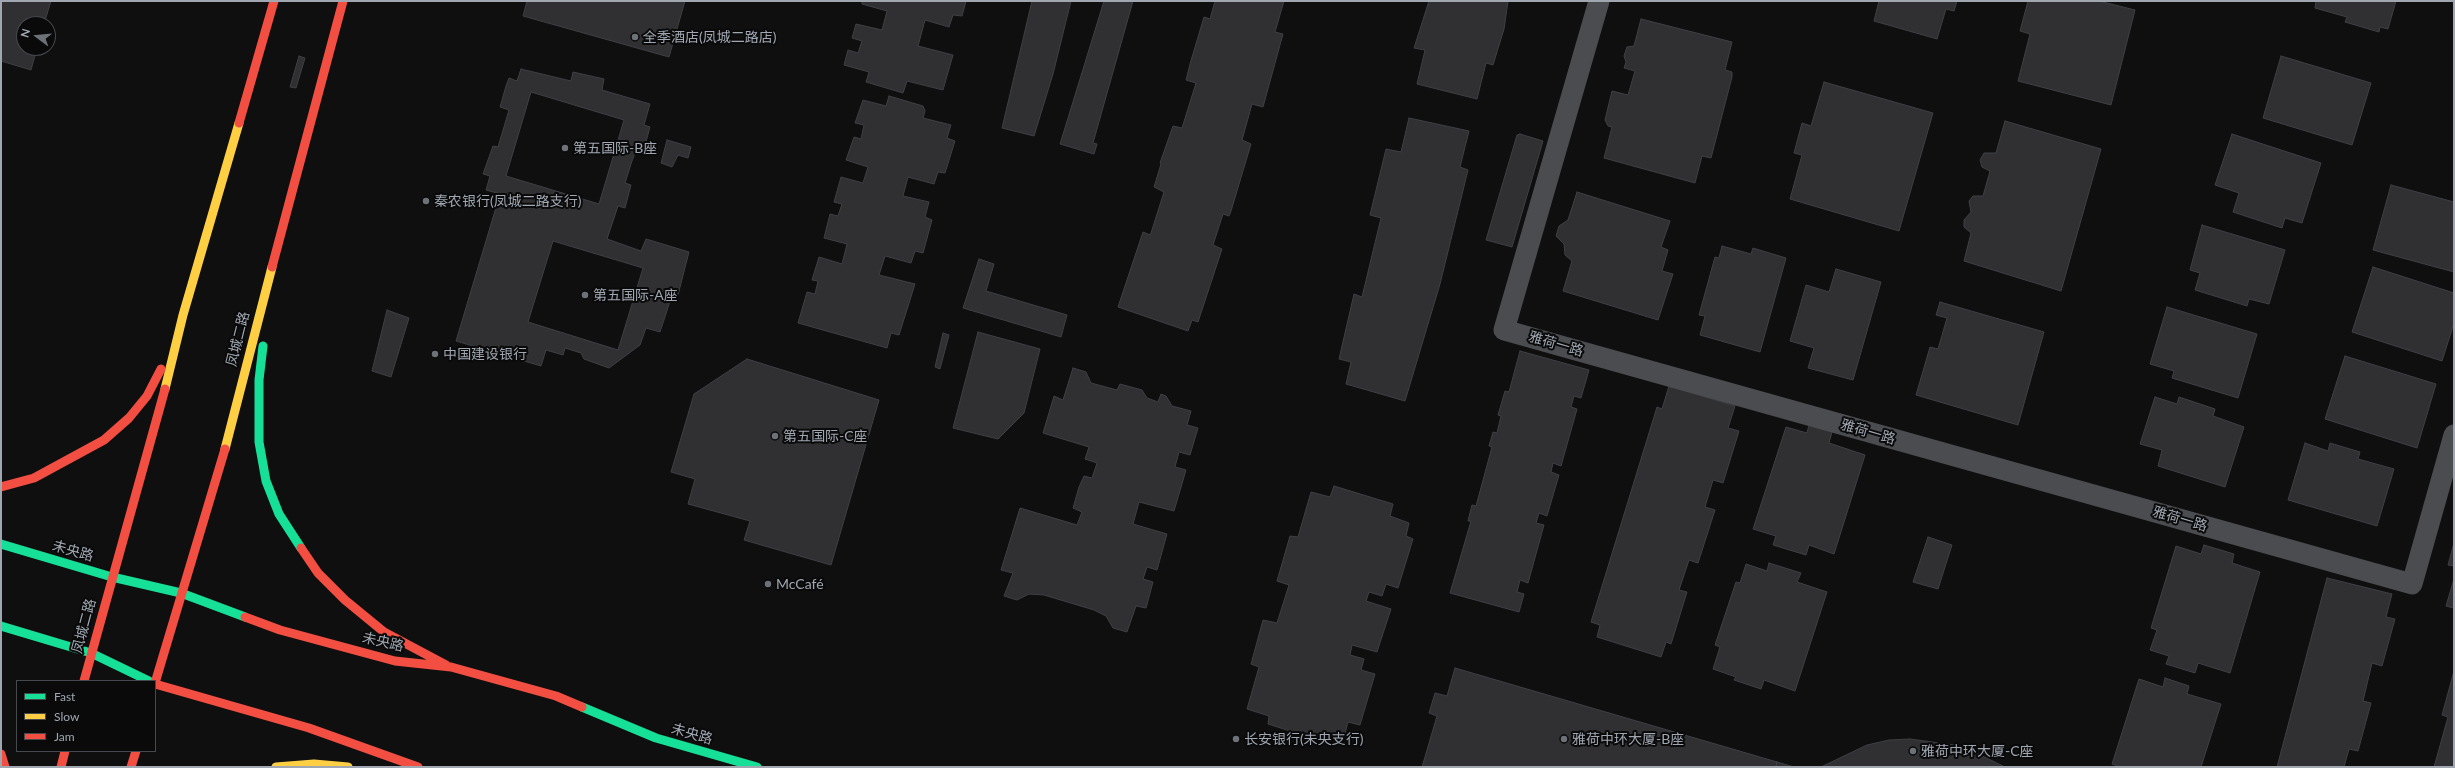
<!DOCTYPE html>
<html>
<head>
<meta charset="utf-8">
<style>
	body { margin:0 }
	#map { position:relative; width:2455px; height:768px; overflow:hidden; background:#0f0f10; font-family:Lato,sans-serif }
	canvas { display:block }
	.frame { position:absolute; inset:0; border:2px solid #a0a7b1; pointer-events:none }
	.legend { position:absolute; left:16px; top:680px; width:140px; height:72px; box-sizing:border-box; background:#0a0a0b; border:1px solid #46494d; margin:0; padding:5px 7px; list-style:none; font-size:12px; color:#a0a7b1 }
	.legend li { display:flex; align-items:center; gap:8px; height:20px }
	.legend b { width:20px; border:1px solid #46494d }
	.north { position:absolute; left:16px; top:16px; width:40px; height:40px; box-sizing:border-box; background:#0a0a0b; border:1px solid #46494d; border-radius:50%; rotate:286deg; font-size:11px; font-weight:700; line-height:16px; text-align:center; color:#a0a7b1 }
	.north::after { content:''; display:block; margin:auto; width:14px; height:18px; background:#6d7279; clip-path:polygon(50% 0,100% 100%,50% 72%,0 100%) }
</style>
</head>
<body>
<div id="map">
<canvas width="2455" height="768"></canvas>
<div class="frame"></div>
<ul class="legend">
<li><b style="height:5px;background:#16e098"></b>Fast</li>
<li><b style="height:5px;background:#ffcf43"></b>Slow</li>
<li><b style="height:5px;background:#f24e42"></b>Jam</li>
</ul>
<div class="north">N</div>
</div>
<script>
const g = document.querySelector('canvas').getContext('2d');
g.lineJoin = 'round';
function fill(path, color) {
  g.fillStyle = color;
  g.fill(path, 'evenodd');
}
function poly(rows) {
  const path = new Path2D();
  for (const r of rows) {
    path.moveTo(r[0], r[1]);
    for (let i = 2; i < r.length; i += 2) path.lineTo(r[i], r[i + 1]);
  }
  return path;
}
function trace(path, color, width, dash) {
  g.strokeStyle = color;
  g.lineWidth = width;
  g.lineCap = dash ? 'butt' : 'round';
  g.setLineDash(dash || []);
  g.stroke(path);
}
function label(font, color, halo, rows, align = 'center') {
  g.font = font + ' Lato,"Noto Sans SC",sans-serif';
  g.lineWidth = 4;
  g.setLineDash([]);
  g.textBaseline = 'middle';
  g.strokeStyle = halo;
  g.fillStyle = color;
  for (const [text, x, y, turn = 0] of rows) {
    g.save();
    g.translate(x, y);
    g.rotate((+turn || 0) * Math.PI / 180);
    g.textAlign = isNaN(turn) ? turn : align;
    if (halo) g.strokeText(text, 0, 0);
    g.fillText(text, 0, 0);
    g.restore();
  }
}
const building = poly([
	[1,1,51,1,44,24,24,24,24,48,37,48,31,70,1,61,1,1],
	[527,1,685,1,669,57,523,16,527,1],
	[862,1,966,1,962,16,953,15,949,27,925,20,918,46,953,55,943,90,907,81,903,93,866,82,869,72,844,65,848,50,858,53,862,41,852,38,856,24,882,30,887,11,862,4,862,1],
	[1032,1,1071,1,1053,74,1034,136,1002,128,1032,1],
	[1104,1,1133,1,1093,143,1097,144,1094,154,1060,144,1104,1],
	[1215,1,1284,1,1275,32,1283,34,1263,107,1252,104,1242,140,1251,144,1231,211,1229,216,1223,214,1213,245,1222,249,1198,322,1192,320,1188,331,1118,307,1143,232,1150,235,1151,233,1164,192,1154,187,1161,164,1160,163,1173,126,1182,128,1196,83,1186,80,1190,64,1204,17,1210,19,1215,1],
	[1429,1,1508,1,1504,29,1493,65,1486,63,1477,99,1417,84,1425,50,1414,48,1429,1],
	[1879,1,1957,1,1954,11,1946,9,1937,39,1874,21,1879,1],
	[2028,1,2099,1,2135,10,2111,105,2018,81,2030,34,2020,31,2028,1],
	[2316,1,2396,1,2388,29,2380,27,2379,32,2345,22,2347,17,2315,8,2316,1],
	[1641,19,1732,42,1725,70,1732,72,1732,77,1711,158,1702,156,1695,183,1604,158,1612,127,1608,126,1605,120,1612,91,1628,95,1635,71,1624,68,1626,62,1624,56,1627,47,1634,46,1641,19],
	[299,56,305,58,296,88,290,87,299,56],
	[2281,56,2371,83,2352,145,2263,118,2281,56],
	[521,69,571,81,573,72,604,79,602,90,650,104,644,125,650,127,644,149,637,147,631,164,625,183,631,185,625,208,618,206,607,239,641,251,646,239,689,252,678,295,673,292,660,332,646,328,640,345,609,368,584,359,581,353,565,348,563,355,546,350,541,366,456,341,500,194,486,190,490,176,483,174,493,146,498,147,509,110,500,107,506,86,509,78,517,81,521,69],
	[1824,82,1933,113,1899,231,1790,199,1802,155,1794,153,1802,123,1811,126,1824,82],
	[531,92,624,120,599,204,506,176,531,92],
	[889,96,923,106,925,111,923,118,951,125,947,138,955,141,945,173,938,172,934,184,908,177,903,196,929,202,925,217,932,220,923,253,915,251,911,263,885,256,879,275,915,284,899,335,891,333,887,348,798,323,807,292,815,294,818,281,812,280,819,257,842,264,847,244,824,238,830,214,838,216,842,204,834,202,841,177,863,183,868,167,846,160,854,137,861,139,864,125,855,123,863,100,886,106,889,96],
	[1409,118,1469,131,1460,167,1468,170,1440,284,1405,401,1346,384,1351,362,1339,359,1354,294,1362,297,1381,218,1370,215,1386,149,1401,152,1409,118],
	[2005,121,2101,149,2061,291,1964,261,1971,233,1964,227,1964,220,1971,212,1969,201,1973,196,1983,196,1990,171,1982,167,1980,160,1984,153,1996,153,2005,121],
	[1520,134,1543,141,1512,247,1486,240,1517,135,1520,134],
	[2232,134,2321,163,2302,223,2285,218,2282,228,2233,212,2239,193,2215,185,2232,134],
	[667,140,691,147,688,158,678,155,672,167,661,163,667,140],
	[2391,185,2454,202,2454,272,2373,250,2391,185],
	[1577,192,1670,221,1661,247,1668,250,1662,271,1673,274,1658,320,1563,291,1572,261,1565,255,1564,244,1556,236,1559,226,1568,220,1577,192],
	[2202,225,2285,250,2269,304,2249,299,2247,306,2195,290,2200,273,2190,270,2202,225],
	[553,241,643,268,618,350,528,322,553,241],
	[1722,246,1751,254,1753,248,1786,258,1760,352,1700,335,1705,316,1699,315,1715,257,1719,258,1722,246],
	[979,259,994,264,986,291,1067,315,1061,337,963,308,979,259],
	[2373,267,2454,293,2454,323,2442,361,2352,332,2373,267],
	[1836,269,1881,282,1853,380,1808,368,1814,348,1790,341,1806,285,1829,292,1836,269],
	[1940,302,2044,332,2018,425,1916,395,1930,347,1938,349,1947,318,1936,315,1940,302],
	[2167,307,2257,334,2238,398,2172,378,2174,371,2150,364,2167,307],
	[387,310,409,318,391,377,372,371,387,310],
	[978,332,1040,349,1024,413,998,439,953,428,978,332],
	[943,333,949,335,940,369,935,367,943,333],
	[1520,351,1589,370,1581,398,1574,396,1571,407,1577,409,1561,466,1553,463,1551,472,1559,475,1547,516,1539,513,1536,523,1544,525,1528,583,1520,580,1517,592,1524,594,1519,612,1450,593,1471,521,1468,521,1472,505,1476,506,1492,447,1489,446,1493,432,1497,433,1501,416,1498,415,1505,391,1509,392,1520,351],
	[2345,356,2436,384,2417,448,2325,419,2345,356],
	[747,359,879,400,831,565,744,540,750,521,688,504,695,479,671,472,694,394,747,359],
	[1073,368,1086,372,1091,383,1117,390,1120,384,1142,390,1147,398,1158,402,1161,394,1166,396,1172,406,1191,411,1187,425,1198,428,1190,455,1179,452,1175,467,1186,470,1174,511,1139,502,1133,524,1167,534,1157,570,1147,567,1143,579,1153,582,1146,608,1136,606,1127,632,1113,628,1106,616,1094,610,1044,595,1029,594,1017,600,1004,596,1013,573,1001,570,1020,508,1077,525,1082,512,1073,508,1079,487,1084,476,1092,478,1097,463,1085,459,1089,447,1043,433,1054,396,1063,400,1073,368],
	[1669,386,1735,406,1728,428,1739,431,1723,483,1713,480,1705,507,1715,510,1698,563,1689,560,1679,590,1687,592,1671,644,1666,642,1661,657,1597,637,1600,625,1591,622,1657,407,1662,409,1669,386],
	[2155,397,2177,404,2179,397,2215,409,2213,416,2244,427,2225,487,2158,466,2162,450,2140,444,2155,397],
	[1809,425,1832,432,1829,443,1865,455,1834,554,1809,545,1806,555,1773,545,1776,536,1753,529,1786,427,1807,433,1809,425],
	[2305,443,2328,451,2330,443,2360,452,2358,459,2394,469,2377,526,2288,500,2305,443],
	[1334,486,1393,504,1390,516,1409,523,1406,536,1413,539,1398,588,1386,584,1382,596,1369,592,1366,601,1391,609,1377,652,1352,645,1350,655,1364,659,1361,670,1375,674,1360,725,1348,722,1344,737,1327,732,1325,742,1268,724,1269,716,1247,709,1259,667,1251,664,1263,620,1277,623,1289,585,1277,581,1290,536,1298,537,1311,492,1330,497,1334,486],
	[1928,537,1952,545,1938,589,1913,582,1928,537],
	[2454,543,2454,566,2448,565,2454,543],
	[2204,545,2234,554,2232,563,2260,572,2230,673,2198,663,2195,673,2166,664,2169,656,2150,650,2157,630,2151,628,2176,546,2201,554,2204,545],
	[1769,563,1801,573,1797,582,1827,592,1795,691,1764,680,1761,689,1734,680,1736,677,1713,669,1720,647,1715,645,1736,582,1740,583,1746,564,1767,571,1769,563],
	[2327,578,2392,594,2386,617,2395,619,2382,666,2372,663,2363,701,2371,703,2358,751,2349,749,2344,767,2277,767,2327,578],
	[2454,579,2454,608,2446,606,2454,579],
	[1455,668,1777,762,1776,767,1422,767,1437,716,1429,713,1435,693,1447,696,1455,668],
	[2454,671,2454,767,2434,767,2448,717,2442,715,2454,671],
	[2165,678,2189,686,2187,694,2221,704,2201,767,2120,767,2112,764,2139,679,2163,687,2165,678],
	[1910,739,1962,746,2005,767,1821,767,1867,745,1889,740,1910,739],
	[1777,762,1794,767,1776,767,1777,762]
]);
fill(building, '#303032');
trace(building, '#3e4044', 1);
trace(poly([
	[1599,1,1504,330,2412,584,2454,435]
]), '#4a4c4f', 21);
trace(poly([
	[263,346,259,380,259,442,266,481,279,514,301,548],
	[1,544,112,577,181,593,245,617],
	[1,626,91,653,149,681],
	[582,707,656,738,757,767]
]), '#16e098', 9);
trace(poly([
	[165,389,183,315,239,123],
	[225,449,272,267],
	[276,767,314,764,348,767]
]), '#ffcf43', 9);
trace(poly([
	[239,123,274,1],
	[272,267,343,1],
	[1,487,34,478,104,440,129,418,147,396,161,369],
	[301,548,318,573,345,600,384,632,446,665],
	[245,617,280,630,395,661,451,667,556,696,582,707],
	[84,681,165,389],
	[155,683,225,449],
	[155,684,309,728,418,767],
	[1,754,5,767],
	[61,767,65,751],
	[131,767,136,751]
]), '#f24e42', 9);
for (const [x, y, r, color] of [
	[635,37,4,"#6d7279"],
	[565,148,4,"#6d7279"],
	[426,201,4,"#6d7279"],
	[585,295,4,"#6d7279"],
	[435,354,4,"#6d7279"],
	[775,436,4,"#6d7279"],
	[768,584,4,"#6d7279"],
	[1236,739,4,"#6d7279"],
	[1564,739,4,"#6d7279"],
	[1913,751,4,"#6d7279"]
]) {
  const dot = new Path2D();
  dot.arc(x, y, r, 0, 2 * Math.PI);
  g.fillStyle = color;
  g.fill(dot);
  trace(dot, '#0a0a0b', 1.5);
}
label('14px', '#a0a7b1', '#0a0a0b', [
	["全季酒店(凤城二路店)",643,37],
	["第五国际-B座",573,148],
	["秦农银行(凤城二路支行)",434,201],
	["第五国际-A座",593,295],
	["中国建设银行",443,354],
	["第五国际-C座",783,436],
	["McCafé",776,584],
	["长安银行(未央支行)",1244,739],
	["雅荷中环大厦-B座",1572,739],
	["雅荷中环大厦-C座",1921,751]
], 'left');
label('14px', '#a0a7b1', '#0a0a0b', [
	["凤城二路",238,339,-76],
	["雅荷一路",1556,344,16],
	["雅荷一路",1868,432,16],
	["雅荷一路",2180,519,16],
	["未央路",73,551,16],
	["凤城二路",84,626,-75],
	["未央路",383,642,13],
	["未央路",692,734,16]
]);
</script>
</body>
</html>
